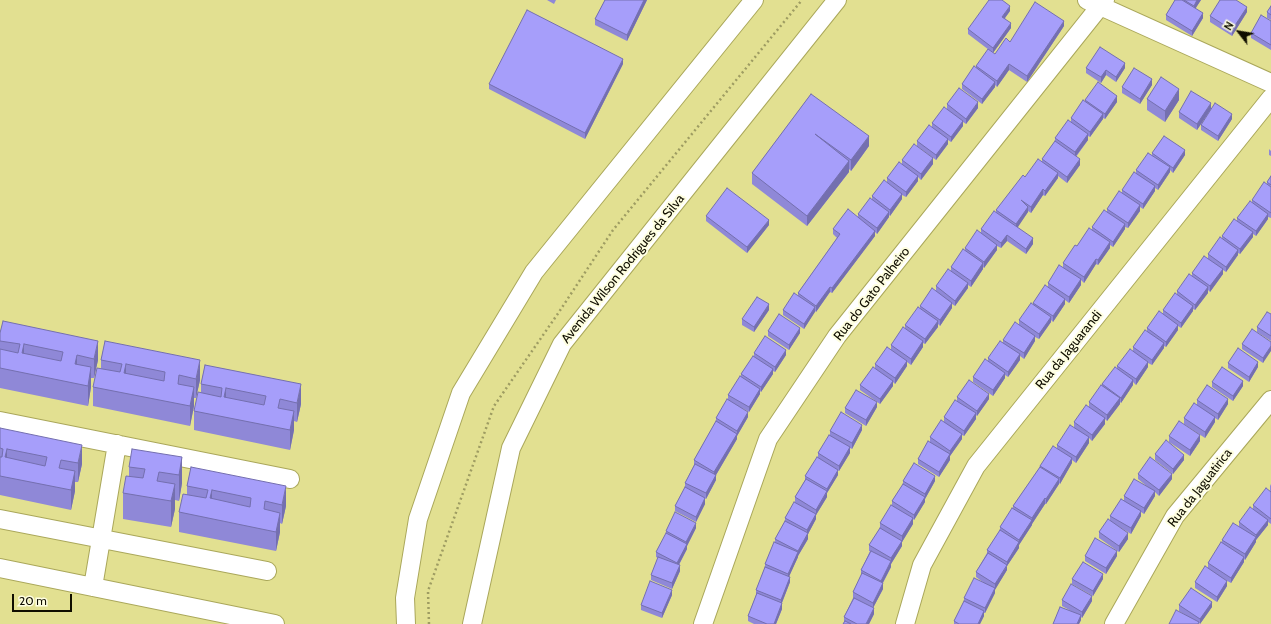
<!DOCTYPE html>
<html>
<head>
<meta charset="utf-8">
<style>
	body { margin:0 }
	#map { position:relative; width:1271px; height:624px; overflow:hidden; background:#e2e091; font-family:Cabin,sans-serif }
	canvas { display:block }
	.north { position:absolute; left:1219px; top:12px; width:40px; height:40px; -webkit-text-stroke:3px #fefee0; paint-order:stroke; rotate:301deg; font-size:11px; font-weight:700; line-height:16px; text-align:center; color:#100e00 }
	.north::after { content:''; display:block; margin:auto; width:14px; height:18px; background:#100e00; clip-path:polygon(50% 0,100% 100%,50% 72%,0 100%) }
	.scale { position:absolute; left:12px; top:594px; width:60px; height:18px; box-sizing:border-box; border:2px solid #100e00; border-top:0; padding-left:5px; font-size:12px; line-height:14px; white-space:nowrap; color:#100e00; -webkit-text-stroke:3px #fefee0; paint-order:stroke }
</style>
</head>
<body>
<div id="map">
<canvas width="1271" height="624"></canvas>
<div class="north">N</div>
<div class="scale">20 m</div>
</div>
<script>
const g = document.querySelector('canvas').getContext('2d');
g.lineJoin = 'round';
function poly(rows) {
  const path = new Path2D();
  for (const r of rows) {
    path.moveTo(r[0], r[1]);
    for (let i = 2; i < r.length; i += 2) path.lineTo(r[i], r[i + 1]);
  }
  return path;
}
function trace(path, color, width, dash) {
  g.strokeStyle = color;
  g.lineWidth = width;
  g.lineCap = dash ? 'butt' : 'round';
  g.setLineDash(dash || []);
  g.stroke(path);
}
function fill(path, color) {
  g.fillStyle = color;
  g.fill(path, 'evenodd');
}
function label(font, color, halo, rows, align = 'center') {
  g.font = font + ' Cabin,sans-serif';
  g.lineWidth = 4;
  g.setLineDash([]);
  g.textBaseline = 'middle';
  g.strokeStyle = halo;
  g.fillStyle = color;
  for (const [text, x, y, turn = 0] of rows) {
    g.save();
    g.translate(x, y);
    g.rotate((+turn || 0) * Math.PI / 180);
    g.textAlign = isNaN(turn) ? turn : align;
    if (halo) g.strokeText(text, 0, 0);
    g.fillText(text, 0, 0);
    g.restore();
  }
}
const street = poly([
	[1087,0,1271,83],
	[0,421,290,479],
	[0,519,267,571],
	[0,568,275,624],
	[93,587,117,444],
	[406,624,405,598,418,519,461,393,534,272,754,0],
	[472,624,511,448,562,344,837,0],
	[703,624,768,439,837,336,1105,0],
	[905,624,922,565,976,466,1271,98],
	[1114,624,1175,516,1271,400]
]);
trace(street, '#aaa75a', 20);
trace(poly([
	[429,624,428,591,494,406,559,312,613,230,802,0]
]), '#9e9c62', 2.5, [2, 3]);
trace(street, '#fff', 18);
fill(poly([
	[547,0,556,0,554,4],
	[605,0,647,0,627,41,595,25,595,19],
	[1175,0,1201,0,1195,8,1203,18,1192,36,1166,20,1166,15],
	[1271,6,1271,20,1267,18,1267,12],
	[1010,11,1005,18,1011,28,993,53,968,34,968,29],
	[1247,12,1232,36,1210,22,1210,16],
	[1271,21,1271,50,1251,38,1251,33],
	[1064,26,1027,82,1009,70,997,87,995,85,995,87,982,104,962,89,962,84,976,68,976,66,995,54,1010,42],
	[623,64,585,139,489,89,489,84],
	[1086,68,1125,68,1116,82,1106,75,1101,83,1086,73],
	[1152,85,1140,104,1122,93,1122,87],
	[811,94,869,146,851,171,849,169,849,172,807,226,752,184,752,173],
	[1147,99,1179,100,1165,122,1147,110],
	[1085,100,1117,102,1105,119,1103,118,1103,119,1090,137,1088,136,1088,140,1076,157,1080,165,1067,183,1058,176,1058,178,1045,196,1043,195,1031,213,1028,211,1028,212,1017,227,1033,244,1026,254,1007,241,1001,248,997,246,997,250,984,268,983,267,983,269,971,287,968,285,968,288,955,306,952,304,952,308,940,326,938,324,938,327,925,344,923,343,923,347,911,365,907,362,907,366,895,384,893,382,893,386,880,404,860,390,860,385,875,368,875,364,891,349,891,345,905,328,905,325,920,308,920,306,936,290,936,286,951,271,951,267,965,250,965,248,981,233,981,229,996,213,996,210,1025,177,1042,161,1042,159,1055,141,1055,138,1071,122,1071,118,1085,101],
	[947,104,978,108,966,124,963,122,963,126,951,142,948,140,948,144,936,160,917,146,917,141,932,127,932,123,947,109],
	[1211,109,1197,130,1179,118,1179,112],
	[1232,119,1218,141,1201,130,1201,125],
	[1269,149,1271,151,1271,156,1269,155],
	[1152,153,1185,155,1173,173,1170,170,1170,172,1158,190,1155,188,1155,191,1143,209,1140,207,1140,211,1128,228,1125,227,1125,229,1113,247,1110,245,1110,248,1098,265,1096,264,1084,283,1081,280,1081,285,1069,303,1065,300,1065,304,1053,322,1051,320,1051,322,1039,339,1035,337,1035,341,1024,359,1020,356,1020,360,1008,377,1005,375,1005,378,993,396,973,382,973,377,988,361,988,358,1003,343,1003,340,1019,325,1019,320,1033,305,1033,303,1048,287,1048,283,1063,268,1063,263,1092,230,1092,227,1107,212,1107,209,1122,193,1122,190,1136,174,1136,170,1152,155],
	[902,160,933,164,921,180,918,177,918,181,906,197,902,195,902,199,890,216,889,215,889,217,877,234,875,232,875,236,832,293,830,292,816,312,815,311,804,329,783,315,783,310,798,296,798,293,837,238,833,234,833,229,858,218,858,214,872,199,872,196,887,182,887,178,902,164],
	[1271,176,1271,218,1268,217,1268,219,1256,236,1253,234,1253,237,1240,254,1238,253,1238,255,1226,272,1223,270,1223,274,1210,292,1208,290,1208,293,1195,310,1193,309,1193,311,1181,328,1178,326,1178,330,1166,347,1164,346,1164,348,1152,365,1148,363,1148,367,1136,385,1133,382,1133,385,1121,403,1120,402,1120,404,1107,421,1105,419,1105,424,1092,441,1089,438,1089,443,1076,463,1072,460,1072,463,1060,484,1059,483,1059,484,1046,504,1045,504,1032,524,1032,523,1032,525,1019,545,1019,548,1007,566,1007,570,995,589,995,593,985,613,984,613,984,616,980,624,954,624,954,621,964,601,964,598,984,583,976,577,976,572,987,553,987,550,1000,530,1000,527,1013,508,1013,506,1040,467,1040,466,1057,448,1057,445,1074,428,1074,422,1089,407,1089,402,1102,386,1102,384,1117,369,1117,366,1133,351,1133,347,1147,331,1147,328,1163,314,1163,310,1177,294,1177,291,1192,276,1192,273,1208,258,1208,254,1222,238,1222,236,1237,221,1237,218,1252,202,1252,200,1267,184,1267,182],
	[706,216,769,225,747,253,706,221],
	[769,310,754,332,742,325,742,319],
	[1271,314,1271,341,1257,332,1257,327],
	[768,331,800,333,789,350,768,336],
	[0,333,98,360,94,378,91,378,91,387,88,406,0,388],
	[105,341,200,380,196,398,194,398,194,406,190,426,93,406,93,387,101,369,101,360],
	[1271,342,1263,363,1242,349,1242,344],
	[754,353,786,355,775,372,773,371,773,374,761,392,760,391,760,394,749,412,742,408,748,417,737,436,737,439,716,475,716,480,706,499,705,498,705,504,696,522,675,511,675,506,685,487,685,483,694,465,694,460,716,421,716,418,728,400,728,395,741,377,741,374,754,356],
	[1228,363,1258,367,1249,382,1228,368],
	[205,365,301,404,297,422,294,421,294,430,290,450,194,430,194,411,201,393,201,384],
	[1212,382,1243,386,1233,401,1212,387],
	[957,397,989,399,977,416,976,415,976,419,964,436,962,435,962,439,950,456,950,460,939,477,918,464,918,459,930,442,930,437,944,422,944,417,957,401],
	[1197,400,1228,404,1218,420,1215,418,1215,422,1205,438,1184,424,1184,418,1197,405],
	[877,407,866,426,845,413,845,408],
	[0,428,82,464,78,482,75,482,75,491,71,510,0,495],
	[862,430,852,449,850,448,850,453,839,471,833,467,838,475,827,493,827,497,816,515,816,519,808,534,808,539,798,556,798,557,789,576,790,582,782,603,782,609,776,624,754,624,748,621,748,616,756,595,756,590,765,567,765,564,775,542,775,539,785,521,785,518,795,503,795,497,805,480,805,476,818,458,818,453,830,436,830,431],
	[1169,436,1200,441,1190,456,1169,442],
	[1155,454,1184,460,1173,474,1155,460],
	[182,457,182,483,179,501,175,500,175,509,171,527,123,519,123,493,129,476,129,467],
	[191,467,286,506,282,524,280,523,280,532,276,551,179,532,179,512,187,494,187,486],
	[1138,474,1172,479,1159,496,1155,492,1155,496,1144,514,1141,512,1141,516,1131,534,1116,525,1128,539,1119,552,1099,538,1099,532,1110,521,1110,516,1124,501,1124,496,1149,488,1138,479],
	[903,481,935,481,925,499,925,502,914,520,913,519,913,524,902,542,902,546,891,564,891,567,883,583,883,589,873,608,874,614,869,624,843,624,844,622,844,617,853,598,853,592,861,576,861,570,870,551,869,551,869,545,880,528,880,523,892,506,892,501,903,484],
	[1271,484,1271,524,1268,522,1268,525,1256,540,1256,542,1245,560,1244,559,1244,562,1231,583,1222,578,1227,586,1217,602,1195,588,1195,582,1208,568,1208,563,1222,543,1222,540,1239,526,1239,522,1253,509,1253,505,1270,491,1270,486],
	[696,528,687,546,687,549,679,565,680,571,672,589,651,580,651,575,658,558,656,557,656,552,666,534,666,531],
	[1085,556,1117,556,1106,574,1085,561],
	[1072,579,1103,579,1093,596,1072,584],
	[672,595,662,618,641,610,641,605],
	[1062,600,1092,601,1082,618,1081,617,1081,620,1079,624,1053,624,1060,607,1071,611,1062,606],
	[1179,605,1212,607,1200,624,1199,623,1199,624,1179,611]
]), '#8f88d7');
fill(poly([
	[644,0,647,0,627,41,627,35],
	[1197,0,1201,0,1194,11,1194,6],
	[1010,6,1010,11,1002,22,1002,17],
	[1247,7,1247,12,1232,36,1232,30],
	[1203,13,1203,18,1192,36,1192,31],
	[1064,21,1064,26,1027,82,1027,76],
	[1011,23,1011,28,993,53,993,48],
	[623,59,623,64,585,139,585,133],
	[1125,63,1125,68,1116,82,1116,77],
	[1009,64,1009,70,997,87,997,81],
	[1106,70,1106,75,1101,83,1101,77],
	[1152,79,1152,85,1140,104,1140,99],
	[995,82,995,87,982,104,982,99],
	[1179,89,1179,100,1165,122,1165,111],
	[1117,96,1117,102,1105,119,1105,114],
	[978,102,978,108,966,124,966,119],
	[1211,103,1211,109,1197,130,1197,124],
	[1103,114,1103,119,1090,137,1090,132],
	[1232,114,1232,119,1218,141,1218,136],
	[963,121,963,126,951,142,951,137],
	[1088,134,1088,140,1075,157,1075,152],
	[869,136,869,146,851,171,851,160],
	[948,139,948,144,936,160,936,155],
	[1185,150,1185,155,1173,173,1173,168],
	[933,158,933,164,921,180,921,174],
	[1080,159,1080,165,1067,183,1067,177],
	[849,161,849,172,807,226,807,216],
	[1170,167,1170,172,1158,190,1158,185],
	[1058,173,1058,178,1045,196,1045,191],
	[918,176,918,181,906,197,906,192],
	[1155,186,1155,191,1143,209,1143,204],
	[1043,189,1043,195,1031,213,1031,207],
	[902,194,902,199,890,216,890,210],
	[1140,205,1140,211,1128,228,1128,223],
	[1028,207,1028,212,1016,230,1016,224],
	[889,212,889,217,877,234,877,228],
	[1268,214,1268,219,1256,236,1256,231],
	[769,220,769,225,747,253,747,247],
	[1125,224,1125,229,1113,247,1113,242],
	[875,231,875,236,832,293,832,288],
	[1253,232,1253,237,1240,254,1240,249],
	[1007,235,1007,241,1001,248,1001,243],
	[1033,238,1033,244,1026,254,1026,249],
	[1110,242,1110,248,1098,265,1098,260],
	[997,245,997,250,984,268,984,262],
	[1238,250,1238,255,1226,272,1226,267],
	[1096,259,1096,264,1084,283,1084,277],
	[983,263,983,269,971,287,971,281],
	[1223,269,1223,274,1210,292,1210,286],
	[1081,279,1081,285,1069,303,1069,297],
	[968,283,968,288,955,306,955,301],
	[830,287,830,292,816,312,816,306],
	[1208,287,1208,293,1195,310,1195,305],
	[1065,299,1065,304,1053,322,1053,316],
	[952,303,952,308,940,326,940,320],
	[769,304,769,310,754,332,754,327],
	[1193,306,1193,311,1181,328,1181,323],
	[815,307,815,312,804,329,804,324],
	[1051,317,1051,322,1039,339,1039,334],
	[938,321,938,327,925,344,925,339],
	[1178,325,1178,330,1166,347,1166,342],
	[800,328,800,333,789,350,789,345],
	[1035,336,1035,341,1024,359,1024,353],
	[98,341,98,360,94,378,94,359],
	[923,341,923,347,911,365,911,359],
	[1164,343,1164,348,1152,365,1152,360],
	[24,344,24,363,22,353],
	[1271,346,1271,351,1263,363,1263,358],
	[786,350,786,355,775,372,775,367],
	[1020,354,1020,360,1008,377,1008,372],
	[77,355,77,375,75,364],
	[200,360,200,380,196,398,196,379],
	[907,361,907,366,895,384,895,378],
	[1148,362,1148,367,1136,385,1136,379],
	[1258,362,1258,367,1249,382,1249,377],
	[126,364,126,383,124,373],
	[91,367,91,387,88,406,88,386],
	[773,369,773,374,761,392,761,387],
	[1005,373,1005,378,993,396,993,390],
	[1133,380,1133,385,1121,403,1121,398],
	[893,381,893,386,880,404,880,399],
	[1243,381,1243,386,1233,401,1233,396],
	[301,384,301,404,297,422,297,403],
	[194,387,194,406,190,426,190,406],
	[226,388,226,407,224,397],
	[760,389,760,394,749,412,749,407],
	[989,394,989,399,977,416,977,411],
	[1120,398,1120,404,1107,421,1107,415],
	[1228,399,1228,404,1218,420,1218,414],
	[877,402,877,407,866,426,866,420],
	[294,411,294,430,290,450,290,430],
	[748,412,748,417,737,436,737,439,716,475,716,480,706,499,706,493,714,478,714,472,737,434,737,431],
	[976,413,976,419,964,436,964,431],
	[1215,417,1215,422,1205,438,1205,432],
	[1105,418,1105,424,1092,441,1092,435],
	[862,425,862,430,852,449,852,443],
	[962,434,962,439,950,456,950,451],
	[1200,435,1200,441,1190,456,1190,450],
	[1089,437,1089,443,1076,463,1076,457],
	[82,445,82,464,78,482,78,463],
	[850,447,850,453,839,471,839,466],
	[7,449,7,468,5,457],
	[950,454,950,460,939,477,939,472],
	[1184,455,1184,460,1173,474,1173,469],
	[182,457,182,483,179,501,179,475],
	[1072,458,1072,463,1060,484,1060,478],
	[838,470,838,475,827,493,827,497,816,515,816,510,827,492,827,489],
	[75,471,75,491,71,510,71,490],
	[1172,474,1172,479,1159,496,1159,490],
	[935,476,935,481,925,499,925,494],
	[1059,479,1059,484,1046,504,1046,499],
	[175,484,175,509,171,527,171,501],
	[286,486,286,506,282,524,282,505],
	[212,490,212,509,210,498],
	[1155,491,1155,496,1144,514,1144,508],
	[925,497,925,502,914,520,914,515],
	[705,498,705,504,696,522,696,517],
	[1045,498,1045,504,1032,524,1032,518],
	[1141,511,1141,516,1131,534,1131,528],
	[280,513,280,532,276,551,276,532],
	[816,514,816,519,808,534,808,539,798,556,798,551,807,535,807,530],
	[913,518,913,524,902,542,902,546,891,564,891,558,902,541,902,536],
	[1032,520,1032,525,1019,545,1019,548,1007,566,1007,570,995,590,995,584,1007,566,1007,562,1019,542,1019,540],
	[1268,520,1268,525,1256,540,1256,535],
	[696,523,696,528,687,546,687,549,677,568,677,563,686,545,686,542],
	[1128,533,1128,539,1119,552,1119,546],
	[1256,537,1256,542,1245,560,1245,554],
	[1117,551,1117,556,1106,574,1106,568],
	[798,552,798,557,788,579,788,574],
	[1244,557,1244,562,1231,583,1231,578],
	[891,561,891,567,881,586,881,581],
	[680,565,680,571,672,589,672,583],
	[1103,574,1103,579,1093,596,1093,591],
	[790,577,790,582,781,605,781,600],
	[1227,581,1227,586,1217,602,1217,597],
	[883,583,883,589,873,608,873,603],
	[995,588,995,593,985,613,985,608],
	[672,590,672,595,662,618,662,613],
	[1092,596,1092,601,1082,618,1082,612],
	[1212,602,1212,607,1200,624,1200,619],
	[782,603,782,609,776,624,774,624],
	[874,608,874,614,869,624,866,624],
	[984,611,984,616,980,624,978,624],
	[1081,615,1081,620,1079,624,1077,624]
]), '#746faf');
const building = poly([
	[605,0,644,0,627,35,595,19,605,0],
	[989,0,1002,0,1010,6,1002,17,1011,23,993,48,968,29,989,0],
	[1175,0,1182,0,1203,13,1192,31,1166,15,1175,0],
	[1184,0,1197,0,1194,6,1184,0],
	[1220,0,1236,0,1247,7,1232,30,1210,16,1220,0],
	[1035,2,1064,21,1027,76,1009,64,997,81,976,66,988,49,995,54,1006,38,1010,42,1035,2],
	[1271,6,1271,15,1267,12,1271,6],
	[527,10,623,59,585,133,489,84,527,10],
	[1261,15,1271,21,1271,45,1251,33,1261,15],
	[1100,47,1125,63,1116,77,1106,70,1101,77,1086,68,1100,47],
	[974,66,995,82,982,99,962,84,974,66],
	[1134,68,1152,79,1140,99,1122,87,1134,68],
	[1161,77,1179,89,1165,111,1147,99,1161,77],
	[1098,82,1117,96,1105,114,1085,100,1098,82],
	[959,88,978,102,966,119,947,104,959,88],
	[1191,91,1211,103,1197,124,1179,112,1191,91],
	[811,94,869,136,851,160,815,134,849,161,807,216,752,173,811,94],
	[1083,100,1103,114,1090,132,1071,118,1083,100],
	[1215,103,1232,114,1218,136,1201,125,1215,103],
	[944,107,963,121,951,137,932,123,944,107],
	[1068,120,1088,134,1075,152,1055,138,1068,120],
	[929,125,948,139,936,155,917,141,929,125],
	[1164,136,1185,150,1173,168,1152,153,1164,136],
	[1055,141,1080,159,1067,177,1042,159,1055,141],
	[914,144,933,158,921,174,902,160,914,144],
	[1148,153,1170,167,1158,185,1136,170,1148,153],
	[1038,159,1058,173,1045,191,1043,189,1031,207,1021,200,1028,207,1016,224,996,210,1023,175,1025,177,1038,159],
	[899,162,918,176,906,192,887,178,899,162],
	[1134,172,1155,186,1143,204,1122,190,1134,172],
	[1271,176,1271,185,1267,182,1271,176],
	[884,180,902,194,890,210,872,196,884,180],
	[1264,182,1271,187,1271,213,1252,200,1264,182],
	[727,188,769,220,747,247,706,216,727,188],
	[1119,191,1140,205,1128,223,1107,209,1119,191],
	[870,198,889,212,877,228,858,214,870,198],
	[1250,201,1268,214,1256,231,1237,218,1250,201],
	[848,209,875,231,832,288,830,287,816,306,798,293,840,234,833,229,848,209],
	[1104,210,1125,224,1113,242,1092,227,1104,210],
	[994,211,1033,238,1026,249,1007,235,1001,243,981,229,994,211],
	[1234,219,1253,232,1240,249,1222,236,1234,219],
	[1089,228,1110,242,1098,260,1096,259,1084,277,1063,263,1075,245,1077,246,1089,228],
	[977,230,997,245,984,262,965,248,977,230],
	[1220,237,1238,250,1226,267,1208,254,1220,237],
	[963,249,983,263,971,281,951,267,963,249],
	[1204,256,1223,269,1210,286,1192,273,1204,256],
	[1059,265,1081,279,1069,297,1048,283,1059,265],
	[948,269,968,283,955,301,936,286,948,269],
	[1189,274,1208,287,1195,305,1177,291,1189,274],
	[1045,285,1065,299,1053,316,1033,303,1045,285],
	[932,288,952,303,940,320,920,306,932,288],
	[794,293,815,307,804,324,783,310,794,293],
	[1175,293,1193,306,1181,323,1163,310,1175,293],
	[757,297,769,304,754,327,742,319,757,297],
	[1031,303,1051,317,1039,334,1019,320,1031,303],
	[918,307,938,321,925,339,905,325,918,307],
	[1159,311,1178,325,1166,342,1147,328,1159,311],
	[1267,312,1271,314,1271,336,1257,327,1267,312],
	[779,314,800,328,789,345,768,331,779,314],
	[3,321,98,341,94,359,77,355,75,364,91,367,88,386,0,368,0,349,18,353,20,344,0,341,0,333,3,321],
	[24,344,63,352,61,361,22,353,24,344],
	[1015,322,1035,336,1024,353,1003,340,1015,322],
	[903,327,923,341,911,359,891,345,903,327],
	[1252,329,1271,342,1271,346,1263,358,1242,344,1252,329],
	[1145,330,1164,343,1152,360,1133,347,1145,330],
	[765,336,786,350,775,367,754,353,765,336],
	[105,341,200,360,196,379,179,375,178,384,194,387,190,406,93,387,97,368,120,372,122,364,101,360,105,341],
	[126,364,165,372,164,381,124,373,126,364],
	[1000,341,1020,354,1008,372,988,358,1000,341],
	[887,347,907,361,895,378,875,364,887,347],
	[1238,348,1258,362,1249,377,1228,363,1238,348],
	[1130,349,1148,362,1136,379,1117,366,1130,349],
	[753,356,773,369,761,387,741,374,753,356],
	[985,359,1005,373,993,390,973,377,985,359],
	[205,365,301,384,297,403,280,399,278,408,294,411,290,430,194,411,198,392,221,397,222,388,201,384,205,365],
	[226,388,266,396,264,405,224,397,226,388],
	[873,367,893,381,880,399,860,385,873,367],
	[1115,367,1133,380,1121,398,1102,384,1115,367],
	[1222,367,1243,381,1233,396,1212,382,1222,367],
	[740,376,760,389,749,407,728,395,740,376],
	[969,380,989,394,977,411,957,397,969,380],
	[1101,385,1120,398,1107,415,1089,402,1101,385],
	[1207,385,1228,399,1218,414,1197,400,1207,385],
	[856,390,877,402,866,420,845,408,856,390],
	[727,399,748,412,737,431,716,418,727,399],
	[955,400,976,413,964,431,944,417,955,400],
	[1194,403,1215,417,1205,432,1184,418,1194,403],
	[1086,405,1105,418,1092,435,1074,422,1086,405],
	[841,412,862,425,852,443,830,431,841,412],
	[941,420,962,434,950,451,930,437,941,420],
	[716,421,737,434,714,472,694,460,716,421],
	[1179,421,1200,435,1190,450,1169,436,1179,421],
	[1070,425,1089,437,1076,457,1057,445,1070,425],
	[0,428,82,445,78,463,61,460,59,468,75,471,71,490,0,476,0,457,2,457,3,449,0,448,0,428],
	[7,449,47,457,45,466,5,457,7,449],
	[829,435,850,447,839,466,818,453,829,435],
	[1166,440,1184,455,1173,469,1155,454,1166,440],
	[928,441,950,454,939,472,918,459,928,441],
	[1053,446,1072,458,1060,478,1040,466,1053,446],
	[132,449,182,457,179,475,159,472,157,481,175,484,171,501,123,493,126,476,143,478,145,469,129,467,132,449],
	[817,457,838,470,827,489,805,476,817,457],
	[1150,457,1172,474,1159,490,1138,474,1150,457],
	[914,463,935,476,925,494,903,481,914,463],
	[695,464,716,475,706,493,685,483,695,464],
	[191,467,286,486,282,505,265,501,264,509,280,513,276,532,179,512,183,494,206,498,208,490,187,486,191,467],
	[212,490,251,498,250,507,210,498,212,490],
	[1040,467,1059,479,1046,499,1045,498,1032,518,1013,506,1040,467],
	[806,479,827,491,816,510,795,497,806,479],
	[1134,479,1155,491,1144,508,1124,496,1134,479],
	[903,484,925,497,914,515,892,501,903,484],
	[685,487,705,498,696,517,675,506,685,487],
	[1266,488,1271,492,1271,519,1253,505,1266,488],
	[1121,499,1141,511,1131,528,1110,516,1121,499],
	[794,502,816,514,807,530,785,518,794,502],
	[891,505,913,518,902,536,880,523,891,505],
	[1250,507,1268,520,1256,535,1239,522,1250,507],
	[1012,508,1032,520,1019,540,1000,527,1012,508],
	[675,512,696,523,686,542,666,531,675,512],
	[1108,519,1128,533,1119,546,1099,532,1108,519],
	[785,521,808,533,798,551,775,539,785,521],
	[1233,523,1256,537,1245,554,1222,540,1233,523],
	[880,528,902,541,891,558,869,545,880,528],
	[1000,530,1019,542,1007,562,987,550,1000,530],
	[666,533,687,544,677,563,656,552,666,533],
	[1095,538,1117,551,1106,568,1085,556,1095,538],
	[774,542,798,552,788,574,765,564,774,542],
	[1221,542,1244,557,1231,578,1208,563,1221,542],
	[871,551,891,561,881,581,861,570,871,551],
	[988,553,1007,565,995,584,976,572,988,553],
	[658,557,680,565,672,583,651,575,658,557],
	[1083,562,1103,574,1093,591,1072,579,1083,562],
	[1205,566,1227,581,1217,597,1195,582,1205,566],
	[765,567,790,577,781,600,756,590,765,567],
	[862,573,883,583,873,603,853,592,862,573],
	[974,578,995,588,985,608,964,598,974,578],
	[650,581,672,590,662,613,641,605,650,581],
	[1071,584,1092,596,1082,612,1062,600,1071,584],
	[1191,588,1212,602,1200,619,1179,605,1191,588],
	[757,593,782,603,774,624,767,624,748,616,757,593],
	[854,598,874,608,866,624,857,624,844,617,854,598],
	[964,601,984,611,978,624,959,624,954,621,964,601],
	[1060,607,1081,615,1077,624,1053,624,1060,607],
	[1176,610,1199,622,1198,624,1169,624,1176,610],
	[845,621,851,624,843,624,845,621]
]);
fill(building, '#a69efa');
trace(building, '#746faf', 1);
label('13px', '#100e00', '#fefee0', [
	["Avenida Wilson Rodrigues da Silva",623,269,-51],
	["Rua do Gato Palheiro",872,294,-52],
	["Rua da Jaguarandi",1069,350,-51],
	["Rua da Jaguatirica",1200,488,-52]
]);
</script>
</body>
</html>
